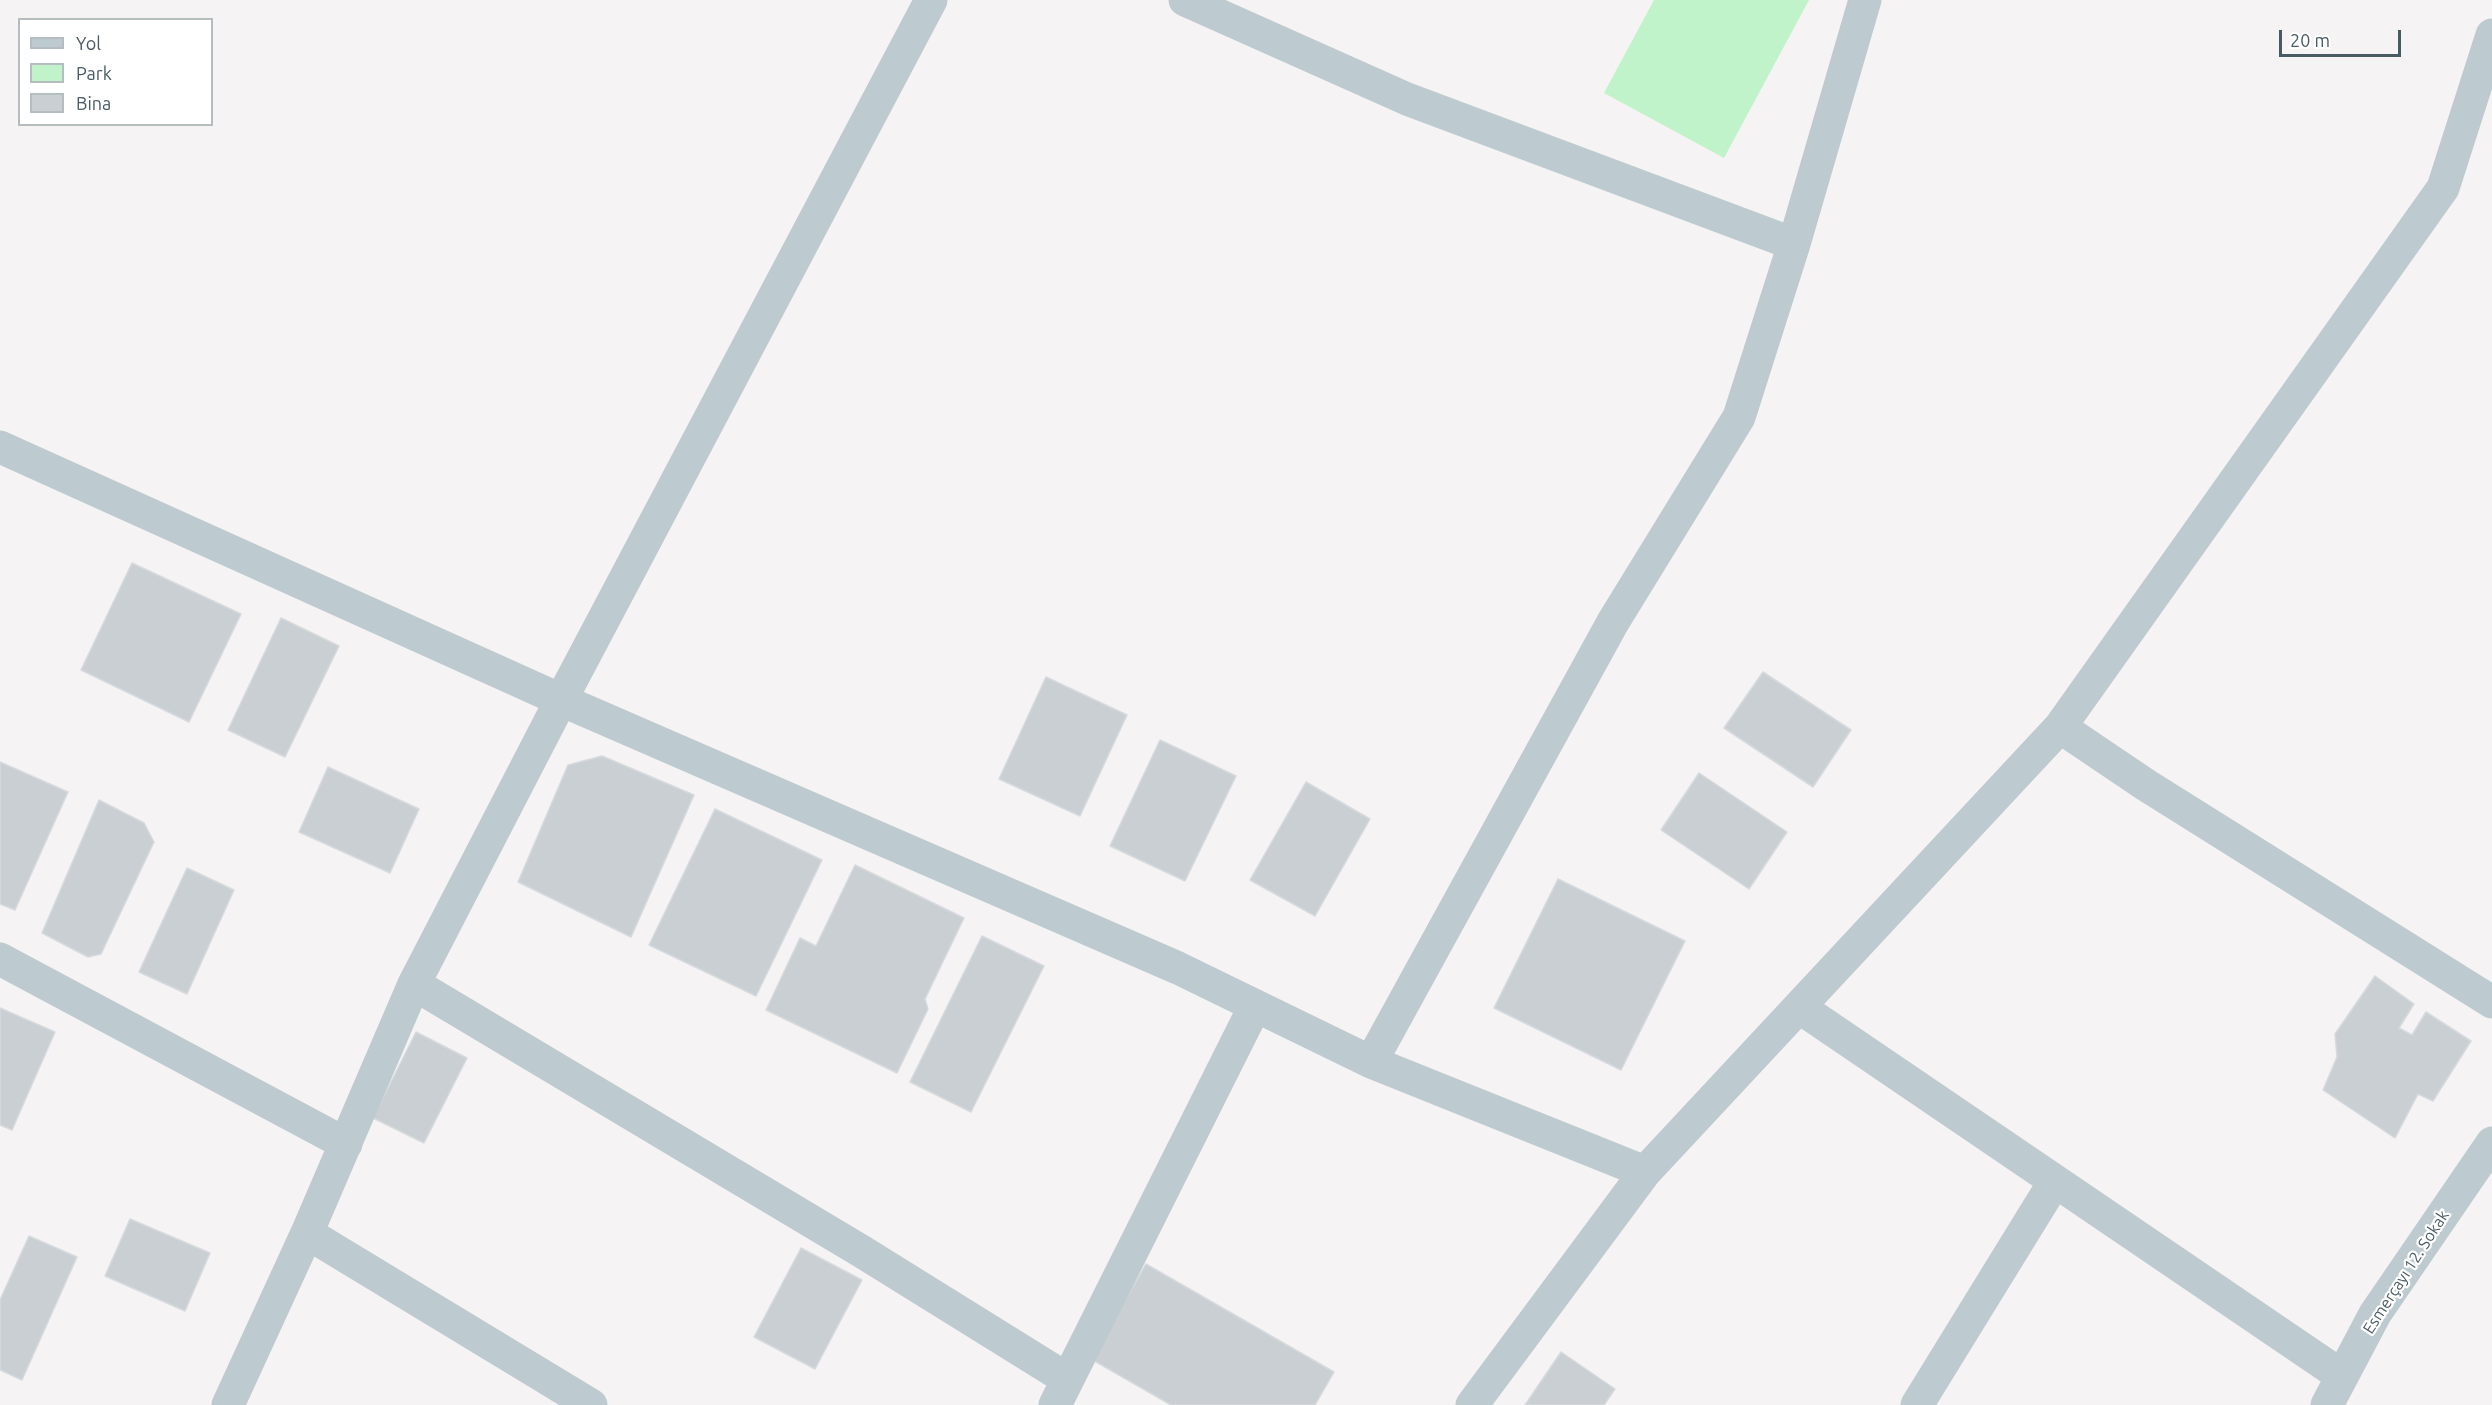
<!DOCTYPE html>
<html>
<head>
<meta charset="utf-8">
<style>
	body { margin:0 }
	#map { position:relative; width:2492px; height:1405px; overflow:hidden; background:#f5f3f3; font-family:Ubuntu,sans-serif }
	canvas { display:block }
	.legend { position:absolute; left:18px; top:18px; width:195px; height:108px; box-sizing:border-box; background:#fff; border:2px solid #b6bdc0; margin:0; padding:8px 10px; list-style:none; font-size:18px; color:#495b62 }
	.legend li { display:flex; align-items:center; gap:12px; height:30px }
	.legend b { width:30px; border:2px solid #b6bdc0 }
	.scale { position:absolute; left:2279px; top:30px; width:122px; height:27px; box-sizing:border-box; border:3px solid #495b62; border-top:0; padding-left:8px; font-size:18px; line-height:21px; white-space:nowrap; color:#495b62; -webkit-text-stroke:4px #fff; paint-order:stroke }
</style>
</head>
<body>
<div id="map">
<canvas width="2492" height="1405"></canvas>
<ul class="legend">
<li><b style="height:8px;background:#bdcbd0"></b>Yol</li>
<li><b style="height:16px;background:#c0f3c9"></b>Park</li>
<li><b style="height:16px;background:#c9cfd2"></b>Bina</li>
</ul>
<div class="scale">20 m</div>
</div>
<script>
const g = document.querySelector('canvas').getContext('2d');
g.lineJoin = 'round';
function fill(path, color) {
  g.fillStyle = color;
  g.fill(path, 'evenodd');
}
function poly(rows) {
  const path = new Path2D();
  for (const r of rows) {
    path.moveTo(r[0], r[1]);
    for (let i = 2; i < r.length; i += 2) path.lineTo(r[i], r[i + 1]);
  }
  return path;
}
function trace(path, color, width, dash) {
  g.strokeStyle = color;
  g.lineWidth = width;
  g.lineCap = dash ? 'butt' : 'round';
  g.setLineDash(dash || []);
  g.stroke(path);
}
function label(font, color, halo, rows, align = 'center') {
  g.font = font + ' Ubuntu,sans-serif';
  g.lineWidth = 4.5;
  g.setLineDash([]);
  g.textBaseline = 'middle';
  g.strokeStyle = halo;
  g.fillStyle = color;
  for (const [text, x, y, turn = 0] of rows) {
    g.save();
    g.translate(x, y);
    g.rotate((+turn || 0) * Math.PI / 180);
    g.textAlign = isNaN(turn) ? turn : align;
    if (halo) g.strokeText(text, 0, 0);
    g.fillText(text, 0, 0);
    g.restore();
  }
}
fill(poly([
	[1654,0,1809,0,1724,158,1604,93]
]), '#c0f3c9');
const building = poly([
	[132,563,241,614,189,722,81,670,132,563],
	[281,618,339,646,285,757,228,730,281,618],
	[1763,672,1851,730,1813,787,1724,728,1763,672],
	[1046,677,1127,715,1080,816,999,779,1046,677],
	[1160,740,1236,776,1185,881,1110,846,1160,740],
	[602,756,694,795,631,937,518,882,568,765,602,756],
	[0,762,68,792,15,910,0,904,0,762],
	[328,767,419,809,390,873,299,832,328,767],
	[1699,773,1787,832,1749,889,1661,830,1699,773],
	[1306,782,1370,819,1315,916,1250,880,1306,782],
	[99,800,144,823,154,842,101,954,88,957,42,933,99,800],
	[715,809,822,860,756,996,649,945,715,809],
	[855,865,964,918,925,999,928,1009,897,1073,766,1010,800,938,816,946,855,865],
	[187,868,234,890,187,994,139,972,187,868],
	[1558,879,1685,941,1621,1070,1494,1008,1558,879],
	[982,936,1044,966,971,1112,910,1082,982,936],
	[2375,976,2414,1004,2399,1028,2412,1035,2426,1012,2471,1041,2433,1101,2418,1094,2395,1138,2323,1090,2337,1057,2335,1034,2375,976],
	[0,1008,55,1032,12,1130,0,1125,0,1008],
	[416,1032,467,1058,424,1143,373,1118,416,1032],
	[130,1219,210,1253,185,1311,105,1276,130,1219],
	[29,1236,77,1257,22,1380,0,1370,0,1300,29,1236],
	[801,1248,862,1280,815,1369,754,1337,801,1248],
	[1146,1264,1334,1372,1315,1405,1171,1405,1091,1359,1146,1264],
	[1561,1352,1615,1389,1604,1405,1525,1405,1561,1352]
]);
fill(building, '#c9cfd2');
trace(building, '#d6dade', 1.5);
trace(poly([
	[1185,0,1407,99,1794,244],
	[0,447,561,700,1178,968,1371,1062,1645,1172],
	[2060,727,2146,785,2492,1002],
	[0,959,346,1144],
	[414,984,861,1251,1067,1379],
	[1799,1007,2342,1376],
	[1371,1062,1613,622,1739,417,1794,244,1865,0],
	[307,1233,591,1405],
	[228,1405,307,1233,414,984,561,700,931,0],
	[1055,1405,1255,1006],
	[1472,1405,1645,1172,2060,727,2443,188,2492,35],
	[1917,1405,2055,1181],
	[2327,1405,2375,1314,2492,1143]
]), '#bdcbd0', 33);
label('16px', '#495b62', '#fff', [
	["Esmerçayı 12. Sokak",2406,1272,-57]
]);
</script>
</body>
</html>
